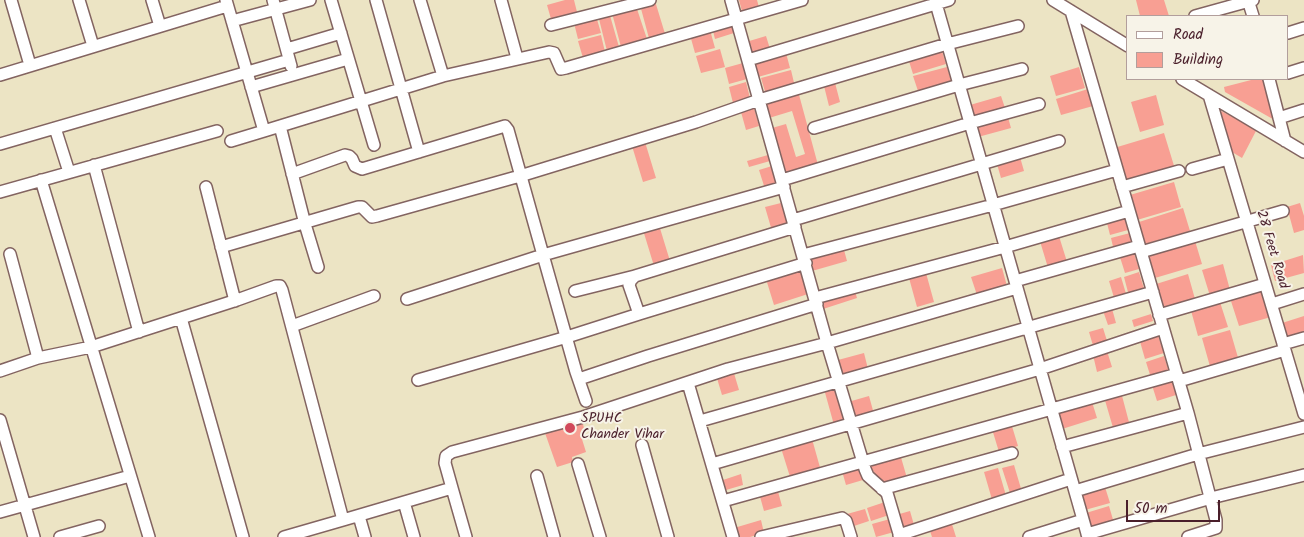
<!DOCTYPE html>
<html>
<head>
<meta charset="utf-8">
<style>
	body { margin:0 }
	#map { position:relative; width:1304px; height:537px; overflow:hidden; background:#ece4c4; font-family:Kalam,sans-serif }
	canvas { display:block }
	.legend { position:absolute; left:1126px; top:15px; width:162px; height:65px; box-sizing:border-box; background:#f7f3e8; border:1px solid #b29e9c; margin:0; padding:6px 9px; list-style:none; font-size:15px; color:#4a1f2b }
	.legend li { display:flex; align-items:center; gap:10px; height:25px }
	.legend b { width:25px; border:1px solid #b29e9c }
	.scale { position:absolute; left:1126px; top:500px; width:94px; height:22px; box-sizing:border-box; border:2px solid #4a1f2b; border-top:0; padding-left:6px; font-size:15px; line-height:18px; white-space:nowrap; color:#4a1f2b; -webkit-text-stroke:4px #f7f3e8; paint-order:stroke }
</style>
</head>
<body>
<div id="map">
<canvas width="1304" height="537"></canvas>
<ul class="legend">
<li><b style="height:6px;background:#fff"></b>Road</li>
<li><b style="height:14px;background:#f89f93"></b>Building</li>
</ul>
<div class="scale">50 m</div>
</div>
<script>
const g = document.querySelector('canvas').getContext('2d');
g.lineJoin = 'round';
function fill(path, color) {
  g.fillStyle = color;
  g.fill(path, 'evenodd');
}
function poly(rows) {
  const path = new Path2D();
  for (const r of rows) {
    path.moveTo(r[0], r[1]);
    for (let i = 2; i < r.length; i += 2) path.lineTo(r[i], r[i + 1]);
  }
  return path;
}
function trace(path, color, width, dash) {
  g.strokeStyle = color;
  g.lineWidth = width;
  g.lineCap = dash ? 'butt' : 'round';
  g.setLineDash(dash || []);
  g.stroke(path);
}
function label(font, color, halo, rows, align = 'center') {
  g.font = font + ' Kalam,sans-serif';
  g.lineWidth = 4;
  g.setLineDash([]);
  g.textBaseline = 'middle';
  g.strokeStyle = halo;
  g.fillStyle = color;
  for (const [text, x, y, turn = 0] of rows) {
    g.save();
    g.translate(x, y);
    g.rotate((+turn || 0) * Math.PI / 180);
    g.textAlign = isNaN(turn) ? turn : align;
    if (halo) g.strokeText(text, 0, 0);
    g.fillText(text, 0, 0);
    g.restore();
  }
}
fill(poly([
	[565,0,574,0,577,12,551,19,547,5],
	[739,0,757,0,760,11,743,15],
	[1136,0,1164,0,1169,16,1140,16],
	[655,1,666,37,650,42,640,5],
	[636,6,647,39,621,47,612,13],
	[609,12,619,47,607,51,598,15],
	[596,16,601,33,578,39,574,23],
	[731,22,734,33,715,39,712,27],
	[710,30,715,48,695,53,690,35],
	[601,35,605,52,583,58,578,41],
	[766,36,771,52,750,57,746,42],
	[941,48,946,64,913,74,908,58],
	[720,49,725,67,701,73,696,56],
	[786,53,790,68,758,77,754,61],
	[743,63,747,79,729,84,725,68],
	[947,67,952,84,919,94,913,76],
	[1079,67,1085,88,1056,96,1050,76],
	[791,70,795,87,766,95,761,78],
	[834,79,840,102,829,106,823,82],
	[1255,79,1267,79,1278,122,1225,92,1224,87],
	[746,82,750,98,733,103,729,87],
	[1088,89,1093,106,1061,115,1056,99],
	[798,91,818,165,785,176,772,128,786,124,796,157,805,154,792,111,769,118,763,101],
	[1156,95,1164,125,1140,132,1131,102],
	[1001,96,1006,111,974,120,970,105],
	[754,108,759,126,746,130,741,112],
	[1219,110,1257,129,1242,158,1232,152],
	[1007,114,1011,128,978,137,974,124],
	[1164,133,1175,169,1125,184,1114,148],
	[645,142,656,178,643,182,632,146],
	[768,155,770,161,749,167,747,161],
	[1020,157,1024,171,1001,178,997,164],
	[772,166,777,186,765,189,759,170],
	[1174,182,1181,207,1137,220,1130,195],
	[781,203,788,226,772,231,765,207],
	[1300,203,1304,216,1304,230,1294,233,1287,207],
	[1183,208,1190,231,1145,244,1139,222],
	[1124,214,1128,230,1110,235,1106,219],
	[659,225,670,261,654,266,643,230],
	[1058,233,1068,265,1049,271,1039,238],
	[1130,233,1133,245,1114,251,1111,238],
	[1195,241,1202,264,1155,278,1148,255],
	[844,250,847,261,812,271,809,260],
	[1133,250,1139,269,1125,273,1119,254],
	[1303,255,1304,273,1275,281,1271,265],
	[1223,264,1230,290,1210,296,1202,270],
	[801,268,808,294,774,305,766,279],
	[1002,268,1007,286,977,295,971,277],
	[1139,272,1145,292,1129,296,1124,277],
	[926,273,934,302,917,307,909,278],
	[1188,274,1195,299,1160,310,1153,285],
	[1121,277,1127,297,1115,301,1109,281],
	[854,288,857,298,820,310,817,299],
	[1262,289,1271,317,1239,326,1230,298],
	[1219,299,1228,327,1198,336,1190,307],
	[1111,305,1116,323,1108,325,1102,308],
	[1151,314,1153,321,1134,327,1132,320],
	[1304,316,1304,335,1287,340,1282,323],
	[1103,328,1108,344,1094,349,1089,332],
	[1230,330,1239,361,1211,370,1202,338],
	[1157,332,1164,353,1145,359,1139,338],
	[1107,351,1112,367,1097,372,1093,355],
	[864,353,868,369,843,376,838,360],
	[1164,356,1169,372,1151,378,1146,362],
	[733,370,739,390,722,395,716,375],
	[1171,377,1176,395,1157,401,1151,382],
	[834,386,845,422,834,425,824,389],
	[1121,392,1130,426,1114,431,1104,397],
	[869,396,874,414,854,420,848,402],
	[1092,402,1097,418,1062,429,1057,412],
	[582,421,586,435,581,436,586,452,572,457,573,462,557,467,545,433],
	[1011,423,1018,446,999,452,992,429],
	[812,439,821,471,791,480,781,448],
	[900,454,907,478,883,485,869,465],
	[1014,465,1022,492,1011,496,1002,468],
	[859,466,863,480,846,485,842,471],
	[998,468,1007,499,993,503,984,472],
	[741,474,743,485,726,490,723,480],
	[1105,487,1110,503,1085,510,1080,494],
	[777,488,782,506,764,511,759,493],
	[885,502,889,515,871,521,867,508],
	[1109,506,1114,523,1091,530,1086,513],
	[865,509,869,521,851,527,847,514],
	[910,511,914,525,900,529,896,515],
	[890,519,894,532,876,537,872,524],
	[761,520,764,533,750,537,737,537,734,528],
	[951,521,956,537,932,537,929,528]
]), '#f89f93');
const street = poly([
	[11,0,30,65],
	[79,0,93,46],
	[152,0,160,26],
	[226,0,264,131,443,76,420,0],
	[273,0,291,66],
	[331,0,374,145],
	[376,0,419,152],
	[501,0,517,58],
	[731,0,827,343,865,469,868,476,887,493,900,537],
	[935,0,1088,537],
	[1053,0,1128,46],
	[1248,0,1253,16],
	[1071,11,1188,413,1216,520,1216,528,1188,537],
	[1195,16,1253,0],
	[232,21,310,0],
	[551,25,650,0],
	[1288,33,1304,28],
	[287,49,341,33],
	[748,60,949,0],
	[1288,73,1304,68],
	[0,75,227,6],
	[443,76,549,52,554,53,561,69,566,68,802,0],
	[1182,79,1304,152],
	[1269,79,1285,141],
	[251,87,348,59],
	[1209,95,1304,414],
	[1279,118,1304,110],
	[280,126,305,224,318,267],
	[55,128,69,172],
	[814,128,959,85,1022,69],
	[231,141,264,131],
	[0,144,289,60],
	[94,165,139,332],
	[1192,169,1228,159],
	[292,174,345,155,349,156,352,159,355,166,362,169,505,126,508,130,543,255,576,372,586,401],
	[41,180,149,537],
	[782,180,970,123,1039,104],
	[206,187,235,301],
	[1122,187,1179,171],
	[0,192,217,131],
	[793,220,1059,141],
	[221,247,358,207,362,207,372,217,377,216,520,176,696,122,759,100,947,44,1018,26],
	[1141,252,1283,211],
	[10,254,38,358],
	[803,255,993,205,1117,170],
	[1015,281,1139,246],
	[575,291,635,276],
	[815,298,1005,247,1129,211],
	[407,299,543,255,784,187],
	[1272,304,1304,294],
	[639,314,806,263],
	[1159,315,1265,284],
	[181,318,243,537],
	[292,326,374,296],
	[1283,344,1304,338],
	[0,371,38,358,91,347,237,300,276,286,280,286,282,290,343,520,452,488,466,537],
	[579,379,648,356,817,304],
	[418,380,567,337,639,314,629,285,631,280,635,276,795,227],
	[1179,381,1285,350],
	[688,383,733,537],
	[0,420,34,537],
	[700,421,1153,292],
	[642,445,668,537],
	[1062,447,1188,413],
	[578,464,600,537],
	[712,464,1040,369,1163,328],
	[537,476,554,537],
	[452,488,445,463,446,456,452,452,583,417,728,369,827,343,1017,288],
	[882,489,1012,453],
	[1075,491,1198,454,1304,427],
	[723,501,1177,374],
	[404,502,414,537],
	[0,512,130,476],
	[359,516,365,537],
	[1087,534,1211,498,1304,475],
	[899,535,1071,479],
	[60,537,99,526],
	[284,537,343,520],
	[761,537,842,518,846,521,851,537],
	[1029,537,1083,520]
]);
trace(street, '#836461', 14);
trace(street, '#fff', 11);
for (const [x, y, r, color] of [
	[570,428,6,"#d1495b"]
]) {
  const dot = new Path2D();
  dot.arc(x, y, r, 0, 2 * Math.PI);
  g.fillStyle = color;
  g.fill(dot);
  trace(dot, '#f7f3e8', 2);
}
label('14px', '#4a1f2b', '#f7f3e8', [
	["28 Feet Road",1271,250,73]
]);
label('14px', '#4a1f2b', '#f7f3e8', [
	["SPUHC",581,420],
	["Chander Vihar",581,436]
], 'left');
</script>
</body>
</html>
